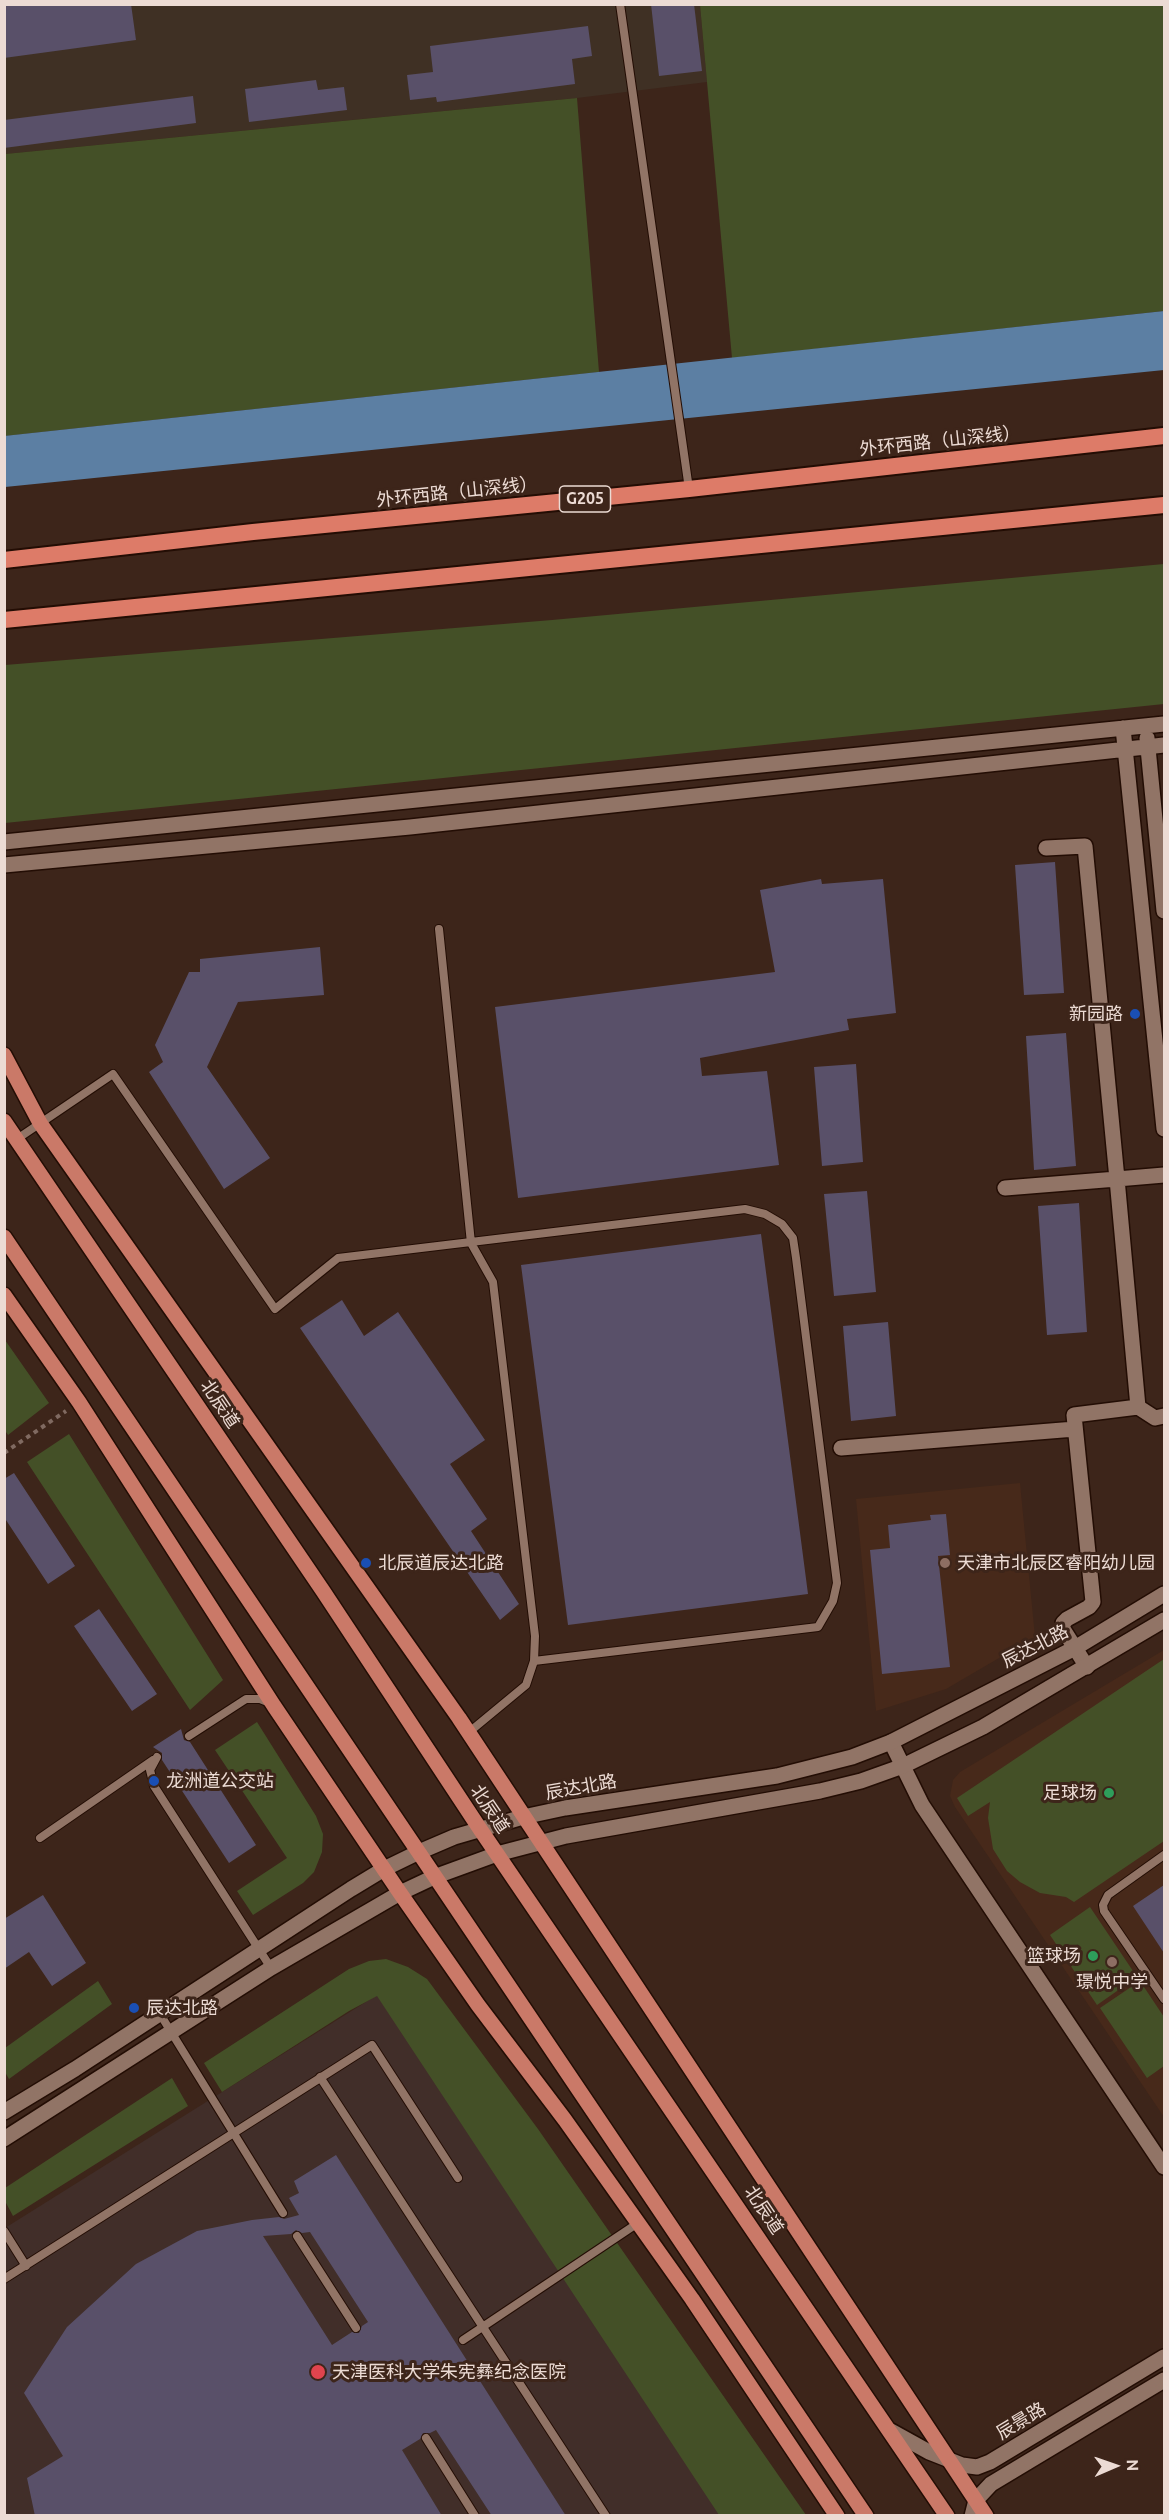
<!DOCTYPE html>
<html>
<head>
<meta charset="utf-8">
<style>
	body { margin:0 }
	#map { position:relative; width:1169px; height:2520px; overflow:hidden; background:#3d251a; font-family:Ubuntu,sans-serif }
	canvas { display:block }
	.frame { position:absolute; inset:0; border:6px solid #ecdbd4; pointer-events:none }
	.north { position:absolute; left:1085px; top:2436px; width:60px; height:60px; -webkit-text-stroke:4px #3d251a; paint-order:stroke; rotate:88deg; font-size:16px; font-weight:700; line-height:24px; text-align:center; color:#ecdbd4 }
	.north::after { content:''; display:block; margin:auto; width:21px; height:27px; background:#ecdbd4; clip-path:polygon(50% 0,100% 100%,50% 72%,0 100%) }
</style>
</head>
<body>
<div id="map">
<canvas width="1169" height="2520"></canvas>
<div class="frame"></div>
<div class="north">N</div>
</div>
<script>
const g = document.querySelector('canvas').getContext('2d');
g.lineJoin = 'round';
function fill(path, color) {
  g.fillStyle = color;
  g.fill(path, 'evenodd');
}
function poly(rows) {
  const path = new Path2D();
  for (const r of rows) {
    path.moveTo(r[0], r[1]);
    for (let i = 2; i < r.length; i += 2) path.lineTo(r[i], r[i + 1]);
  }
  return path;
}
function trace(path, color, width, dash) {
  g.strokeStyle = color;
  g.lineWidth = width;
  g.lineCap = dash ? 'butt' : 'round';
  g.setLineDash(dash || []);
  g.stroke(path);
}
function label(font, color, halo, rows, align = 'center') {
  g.font = font + ' Ubuntu,"Noto Sans SC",sans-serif';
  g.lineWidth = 6;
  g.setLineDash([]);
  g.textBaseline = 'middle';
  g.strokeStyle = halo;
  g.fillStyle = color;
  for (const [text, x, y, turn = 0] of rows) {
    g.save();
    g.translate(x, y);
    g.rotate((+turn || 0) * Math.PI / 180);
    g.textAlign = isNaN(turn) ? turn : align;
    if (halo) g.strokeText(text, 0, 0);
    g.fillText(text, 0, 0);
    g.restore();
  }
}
fill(poly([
	[5,5,700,5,707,82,577,98,5,154]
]), '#3f3024');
fill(poly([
	[1020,1483,1035,1637,946,1689,876,1711,856,1499],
	[1164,1650,1164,2117,955,1807,950,1796,953,1780,960,1772]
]), '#47291a');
fill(poly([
	[377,1995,728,2516,5,2516,5,2228]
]), '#412e29');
fill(poly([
	[700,5,1164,5,1164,311,732,358],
	[577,98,599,372,5,436,5,154],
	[1164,564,1164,704,5,823,5,665,552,620],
	[5,1340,49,1403,8,1435,4,1429],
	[69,1434,223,1680,190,1710,27,1462],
	[1164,1659,1164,1841,1074,1902,1066,1897,1040,1893,1020,1882,1007,1871,993,1849,988,1818,990,1802,968,1816,957,1798],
	[257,1722,316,1816,323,1834,322,1852,314,1872,303,1883,253,1915,237,1891,287,1858,215,1750],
	[1090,1907,1137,1977,1097,2005,1050,1935],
	[386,1959,408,1967,427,1979,538,2129,806,2515,719,2515,377,1996,349,2011,222,2092,204,2063,349,1969,369,1961],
	[98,1981,112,2004,9,2079,5,2072,5,2048],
	[1140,1981,1164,2017,1164,2066,1147,2078,1100,2008],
	[172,2078,188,2106,13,2216,5,2201,5,2188]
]), '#445027');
fill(poly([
	[1164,311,1164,370,5,487,4,436]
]), '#5c7fa3');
fill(poly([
	[4,4,131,4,136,40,4,58],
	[651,4,694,4,702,71,659,76],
	[588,26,592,56,572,59,575,84,437,102,436,97,410,100,407,75,433,72,430,46],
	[316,80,318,90,344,87,347,110,249,122,245,89],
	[193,96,196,123,4,148,4,120],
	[1055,862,1064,993,1024,995,1015,865],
	[821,879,822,884,883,879,896,1013,847,1019,849,1030,700,1058,702,1076,767,1071,779,1165,518,1198,495,1007,775,972,760,890],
	[320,947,324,995,238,1002,207,1067,270,1158,224,1189,149,1072,163,1062,155,1045,189,972,200,972,200,959],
	[1066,1033,1076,1166,1034,1170,1026,1036],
	[856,1064,863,1162,822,1166,814,1067],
	[867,1191,876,1292,834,1296,824,1194],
	[1079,1203,1087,1332,1047,1335,1038,1206],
	[761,1234,808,1594,568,1625,521,1265],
	[342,1300,364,1336,398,1312,485,1440,450,1464,487,1519,471,1531,519,1604,500,1620,300,1328],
	[888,1322,896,1416,851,1421,843,1326],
	[14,1473,75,1566,48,1584,4,1517,4,1479],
	[946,1514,950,1555,938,1556,950,1667,882,1674,870,1550,890,1548,888,1525,931,1520,930,1515],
	[99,1609,157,1694,132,1711,74,1626],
	[181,1729,184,1740,190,1742,256,1845,229,1863,162,1760,162,1753,153,1747],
	[1164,1885,1164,1953,1133,1906],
	[43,1895,86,1963,52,1986,29,1952,4,1969,4,1919],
	[336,2155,566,2516,492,2516,436,2430,430,2433,423,2433,420,2439,402,2450,442,2516,35,2516,27,2478,63,2456,24,2393,67,2327,136,2264,197,2231,252,2220,279,2217,284,2219,299,2215,289,2198,299,2193,294,2181],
	[296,2230,302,2233,310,2232,368,2322,362,2326,359,2333,352,2332,332,2345,263,2236,291,2234]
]), '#595069');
const service = poly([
	[620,4,689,489],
	[439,929,471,1243,493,1282,535,1636,534,1661,526,1685,468,1733],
	[17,1139,113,1074,275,1309,338,1258,745,1209,765,1214,782,1224,793,1238,796,1258,837,1583,833,1601,818,1627,534,1661],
	[189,1736,246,1699,260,1699,270,1703],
	[157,1757,150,1770,154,1786,271,1968],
	[40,1838,153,1760],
	[1164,1855,1108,1895,1103,1905,1104,1911,1164,1999],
	[160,2014,283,2213],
	[320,2077,606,2516],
	[4,2231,26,2266],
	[297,2236,356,2328],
	[4,2279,372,2045,458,2178],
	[463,2340,638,2223],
	[426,2438,475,2516]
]);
const minor = poly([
	[1005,1188,1117,1179,1085,846,1046,848],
	[1138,1407,1155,1418,1164,1416],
	[841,1448,1075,1429],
	[1087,1667,1063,1629,1063,1623,1067,1619,1089,1607,1093,1602,1074,1415,1138,1407,1117,1179,1164,1175],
	[891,1742,922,1805,1164,2167]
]);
const tertiary = poly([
	[1123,728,1164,1129],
	[1147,738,1164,911],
	[4,842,1164,724],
	[4,865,410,827,1164,745],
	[4,2112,75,2069,351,1889,384,1869,419,1852,454,1837,523,1817,565,1808,777,1776,852,1757,891,1742,1075,1648,1164,1594],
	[4,2139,271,1968,400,1893,434,1877,497,1854,566,1836,820,1791,861,1781,903,1766,983,1727,1164,1620],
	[891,2431,929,2452,962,2465,977,2467,990,2462,1164,2357],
	[972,2516,976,2500,991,2484,1164,2380]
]);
const primary = poly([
	[4,1055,40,1123,459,1718,986,2516],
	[4,1121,323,1591,480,1829,947,2516],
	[4,1237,866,2516],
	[4,1295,79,1402,274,1706,400,1893,478,2005,565,2120,692,2299,837,2516]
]);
const trunk = poly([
	[4,560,253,532,689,489,1164,436],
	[4,620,1164,505]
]);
trace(service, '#230d04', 10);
trace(minor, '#230d04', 18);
trace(tertiary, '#230d04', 18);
trace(primary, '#230d04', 18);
trace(trunk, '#230d04', 20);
trace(poly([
	[4,1453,66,1411]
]), '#806a61', 4, [4.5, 4.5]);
trace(service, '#917466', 8);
trace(minor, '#917466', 15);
trace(tertiary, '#917466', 15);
trace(primary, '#ca7968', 15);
trace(trunk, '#dd7b68', 16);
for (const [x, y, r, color] of [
	[1135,1014,6,"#1a4fb4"],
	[366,1563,6,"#1a4fb4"],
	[945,1563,6,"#8d6e63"],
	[154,1781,6,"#1a4fb4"],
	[1109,1793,6,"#2e9e5b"],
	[1093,1956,6,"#2e9e5b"],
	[1112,1962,6,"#8d6e63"],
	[134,2008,6,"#1a4fb4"],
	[318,2372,8,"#e0444e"]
]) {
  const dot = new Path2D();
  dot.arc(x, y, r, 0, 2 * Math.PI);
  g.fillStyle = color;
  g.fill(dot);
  trace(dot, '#3d251a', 2);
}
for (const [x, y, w] of [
	[585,499,51]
]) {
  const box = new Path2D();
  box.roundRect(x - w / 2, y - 13, w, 26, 4.5);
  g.fillStyle = '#3d251a';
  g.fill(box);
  trace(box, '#ecdbd4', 1.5);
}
label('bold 16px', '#ecdbd4', null, [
	["G205",585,499]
]);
label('18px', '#ecdbd4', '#3d251a', [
	["外环西路（山深线）",940,441,-6],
	["外环西路（山深线）",457,492,-6],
	["北辰道",220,1404,56],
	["辰达北路",1035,1646,-27],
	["辰达北路",581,1787,-10],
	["北辰道",490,1809,56],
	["北辰道",764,2210,56],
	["辰景路",1021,2421,-31]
]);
label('18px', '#ecdbd4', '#3d251a', [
	["新园路",1123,1014,"right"],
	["北辰道辰达北路",378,1563],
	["天津市北辰区睿阳幼儿园",957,1563],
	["龙洲道公交站",166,1781],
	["足球场",1097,1793,"right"],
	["篮球场",1081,1956,"right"],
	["璟悦中学",1112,1982,"center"],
	["辰达北路",146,2008],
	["天津医科大学朱宪彝纪念医院",332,2372]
], 'left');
</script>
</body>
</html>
